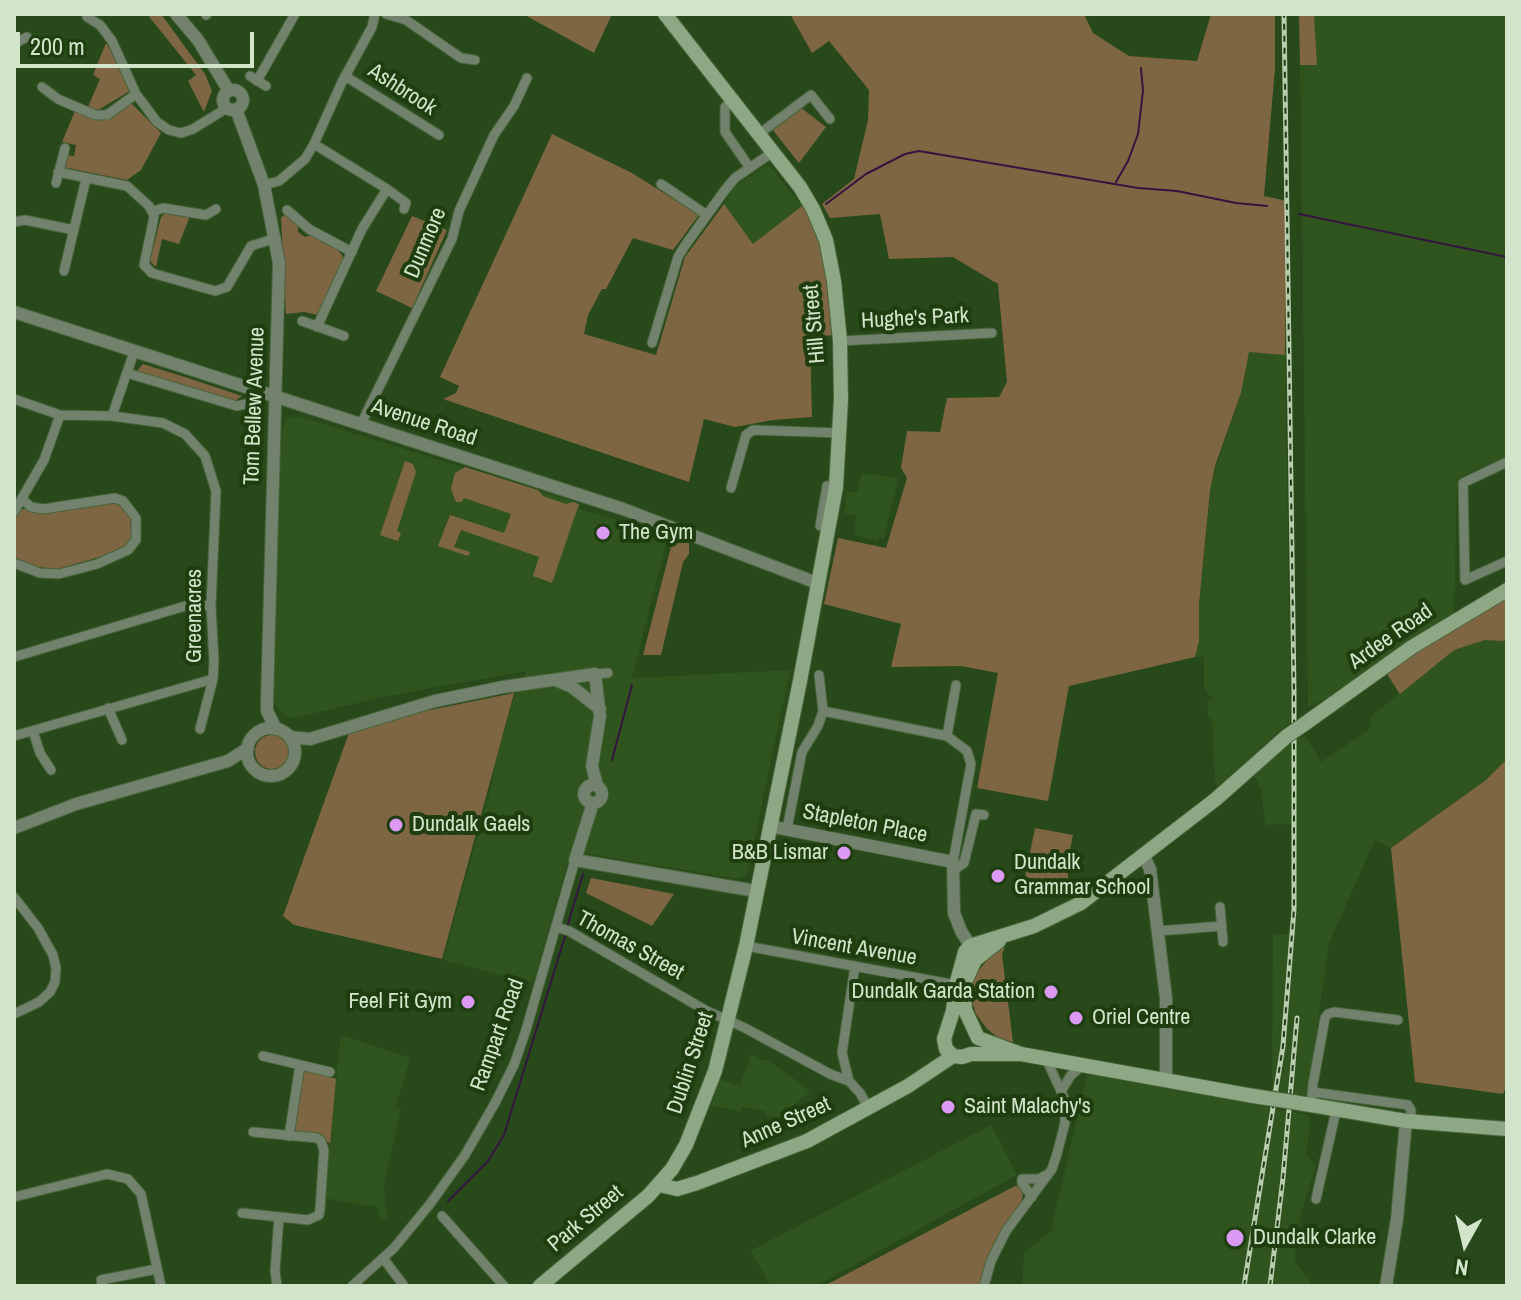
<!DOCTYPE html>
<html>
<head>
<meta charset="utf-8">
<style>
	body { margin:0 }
	#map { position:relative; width:1521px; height:1300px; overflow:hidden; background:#28491a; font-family:"Archivo Narrow",sans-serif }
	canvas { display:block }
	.frame { position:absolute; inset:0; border:16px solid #d2e5cb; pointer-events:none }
	.north { position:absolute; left:1425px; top:1204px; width:80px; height:80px; -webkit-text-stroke:6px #1e3e0f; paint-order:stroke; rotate:188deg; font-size:22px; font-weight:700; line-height:32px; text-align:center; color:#d2e5cb }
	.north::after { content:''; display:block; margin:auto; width:28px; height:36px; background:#d2e5cb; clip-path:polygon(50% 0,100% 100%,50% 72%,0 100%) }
	.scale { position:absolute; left:16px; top:32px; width:238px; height:36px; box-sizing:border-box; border:4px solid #d2e5cb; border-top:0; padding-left:10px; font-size:24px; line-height:28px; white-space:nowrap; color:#d2e5cb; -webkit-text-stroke:6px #1e3e0f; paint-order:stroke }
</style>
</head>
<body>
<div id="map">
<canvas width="1521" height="1300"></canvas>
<div class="frame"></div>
<div class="north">N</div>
<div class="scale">200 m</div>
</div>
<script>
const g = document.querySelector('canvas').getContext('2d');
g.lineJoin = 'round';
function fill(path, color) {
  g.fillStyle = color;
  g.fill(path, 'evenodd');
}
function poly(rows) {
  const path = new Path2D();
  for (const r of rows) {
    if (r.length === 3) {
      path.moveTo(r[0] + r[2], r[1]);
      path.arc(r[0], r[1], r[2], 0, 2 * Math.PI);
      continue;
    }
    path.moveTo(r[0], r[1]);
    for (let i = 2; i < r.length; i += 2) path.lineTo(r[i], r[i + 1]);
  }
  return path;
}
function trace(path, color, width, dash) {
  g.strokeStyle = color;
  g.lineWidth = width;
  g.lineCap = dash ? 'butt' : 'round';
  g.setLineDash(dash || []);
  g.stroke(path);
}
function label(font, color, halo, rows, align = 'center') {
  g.font = font + ' "Archivo Narrow",sans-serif';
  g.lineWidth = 8;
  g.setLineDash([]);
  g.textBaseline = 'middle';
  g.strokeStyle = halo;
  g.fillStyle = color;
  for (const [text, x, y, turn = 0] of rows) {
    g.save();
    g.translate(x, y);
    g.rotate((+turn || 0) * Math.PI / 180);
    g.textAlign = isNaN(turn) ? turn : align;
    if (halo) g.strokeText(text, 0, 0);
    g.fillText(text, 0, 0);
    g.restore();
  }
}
fill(poly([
	[1314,14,1507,14,1507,456,1457,479,1454,615,1345,689,1308,707,1300,65,1317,65],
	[768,164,802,206,753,244,724,204,733,187],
	[1249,351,1285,355,1291,721,1218,786,1215,781,1212,718,1208,717,1207,701,1213,700,1204,688,1204,657,1195,657,1199,641,1199,604,1212,480,1241,393],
	[298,416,581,504,580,509,668,535,632,678,790,670,747,875,738,879,571,851,533,983,443,960,492,783,497,754,515,693,527,671,388,696,289,719,273,703,281,433,287,419],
	[862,473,898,478,884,539,878,538,878,542,854,535,856,516,844,513,847,491,857,493],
	[1507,596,1507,759,1486,780,1391,848,1375,840,1329,943,1307,1098,1272,1092,1273,934,1292,934,1291,824,1265,825,1261,789,1252,772,1287,743,1305,736,1321,762,1370,729,1370,717,1399,694,1387,674],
	[341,1035,410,1058,396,1107,401,1110,384,1184,387,1220,379,1219,377,1207,323,1198],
	[751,1054,764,1061,766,1059,811,1091,777,1118,766,1116,766,1111,742,1107,741,1112,709,1105,715,1096,720,1080,740,1086],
	[1087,1073,1222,1098,1302,1114,1311,1118,1306,1155,1316,1165,1301,1214,1294,1262,1311,1281,1310,1286,1022,1286,1024,1253,1051,1231],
	[991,1125,1017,1175,816,1286,771,1286,750,1251]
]), '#2f541e');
fill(poly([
	[147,14,161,14,205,74,212,91,204,112,188,81,196,75],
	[523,14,612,14,594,53],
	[790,14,1084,14,1093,33,1129,56,1197,61,1211,14,1275,14,1275,68,1264,196,1287,201,1285,355,1249,352,1241,393,1215,466,1210,491,1199,604,1199,641,1195,657,1069,686,1048,801,977,788,998,673,961,666,891,667,901,624,824,604,838,538,886,548,907,478,901,468,907,431,940,432,947,398,999,397,1007,382,998,284,953,257,889,259,880,214,830,218,822,204,854,179,868,120,869,90,829,41,812,53],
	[1299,14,1314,14,1317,65,1300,65],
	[106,43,114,54,130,91,98,110,88,107,100,79,93,75],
	[131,103,161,133,141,170,127,180,63,167,67,155,74,156,76,145,62,142,75,111,91,117],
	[800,107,826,127,799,163,772,129],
	[552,134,632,173,699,215,673,250,633,238,606,289,602,289,588,315,584,334,656,355,685,257,724,204,753,244,802,206,808,212,824,258,833,335,810,338,812,417,773,420,735,427,704,419,689,482,443,399,456,393,459,386,440,377],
	[165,213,190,216,179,244,162,239,156,267,150,261,161,217],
	[285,214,298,225,298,232,305,237,311,235,336,248,342,255,343,261,318,315,304,312,286,314,281,218],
	[412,216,447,230,412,308,376,291],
	[143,364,188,378,242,396,233,402,136,372],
	[405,461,413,464,416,472,397,531,401,533,398,541,380,535],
	[465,467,538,490,543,496,566,504,573,502,579,504,552,583,533,576,539,557,461,530,454,547,470,552,468,556,438,546,450,515,504,533,511,514,464,498,462,502,456,502,451,489,455,473],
	[106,502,120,505,130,517,132,537,125,547,106,555,58,569,37,567,14,557,14,519,22,509],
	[674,535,689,541,689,554,683,562,661,655,643,655],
	[1507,596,1507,639,1503,641,1485,640,1454,650,1400,694,1387,674,1427,643],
	[514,693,442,959,294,925,283,916,349,733,420,712],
	[272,752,17],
	[1507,759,1507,1084,1503,1094,1415,1082,1391,848,1486,780],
	[1035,828,1073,835,1068,859,1068,886,1025,878],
	[591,878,674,894,652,926,586,893],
	[1005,947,1002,954,1013,1042,1000,1039,987,1029,976,1014,971,998,973,982,979,970,995,951],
	[308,1070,336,1079,330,1144,322,1137,299,1133,293,1127,303,1072],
	[1015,1186,1020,1187,1023,1195,1020,1206,985,1268,979,1286,824,1286]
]), '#7e6643');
trace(poly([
	[1116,182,1128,161,1138,134,1143,91,1141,68],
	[826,204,866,174,905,154,919,151,1138,188,1177,191,1236,203,1267,206],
	[1299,214,1507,257],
	[612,760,632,685],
	[567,927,583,874],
	[448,1201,488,1161,504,1135,566,933]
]), '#34153f', 2);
const minor = poly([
	[386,14,406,20,461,58,475,60],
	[206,15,207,14],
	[87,17,100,25,112,41,136,94,157,122,169,130,181,133,193,129,227,108],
	[14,44,27,37],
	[250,76,266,86],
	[345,76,439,135],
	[257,81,295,14],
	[42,87,58,99,95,115,107,115,136,94],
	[733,100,725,107,725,132,750,168],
	[759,134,811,95,830,119],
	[314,144,387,189,362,229,317,327],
	[58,172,127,186,149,206,154,215,153,222,144,265,152,273,215,291,227,287,251,246,276,238],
	[56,183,65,148],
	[661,184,707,215],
	[264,185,279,181,305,159,314,144,342,82,372,27,375,14],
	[387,189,406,203,404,209],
	[287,210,309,229,352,252],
	[152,212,163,208,206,215,216,209],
	[14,222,25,220,74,230],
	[64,271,86,179],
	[302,321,344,336],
	[840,341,992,333],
	[652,343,678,257,684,247,725,190,735,178,773,152],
	[134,352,112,416,163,423,185,434,205,456,216,491,211,606,214,661,213,679,200,729],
	[127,373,237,406,250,403],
	[14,399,60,415,112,416],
	[361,424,452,239,459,211,494,135,514,106,527,78],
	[1507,462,1463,483,1465,580,1507,561],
	[731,488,746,435,753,430,840,433],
	[14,512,44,460,60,415],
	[820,526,827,486,836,487],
	[14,563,40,573,59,574,97,564,128,550,136,540,136,518,123,501,115,498,43,509,31,507,22,499],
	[14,657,192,604,211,606],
	[595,674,608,673],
	[108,708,122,740],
	[823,711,947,736,967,751,971,764,953,862],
	[33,731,40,753,51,770],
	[14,736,213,679],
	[947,736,956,685],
	[787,829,802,752,818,726,823,711,819,675],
	[954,870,964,863,976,814,984,815],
	[14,897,38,928,53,955,56,968,55,982,50,992,39,1002,14,1014],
	[1220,907,1223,942],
	[556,927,569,931,705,1010,745,1028,830,1074,849,1081,860,1093,869,1109],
	[1158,931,1222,926],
	[746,946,956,985],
	[263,1056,330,1072],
	[849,1081,842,1053,855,966],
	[1062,1090,1071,1075,1082,1066],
	[1312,1092,1408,1105,1411,1110,1411,1121],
	[1311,1106,1313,1084,1325,1018,1328,1014,1334,1012,1398,1020],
	[289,1136,300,1065],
	[14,1197,107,1174,128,1179,141,1194,161,1286],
	[1032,1197,1022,1183,1022,1179,1039,1179,1046,1175],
	[1316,1199,1336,1111],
	[242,1213,308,1220,319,1215,320,1209,324,1150,321,1141,317,1138,253,1132],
	[442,1216,504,1286],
	[383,1258,404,1286],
	[102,1285,101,1280,157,1269],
	[277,1286,275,1271,279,1217],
	[352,1286,394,1248,430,1204,465,1155,495,1103,514,1065,526,1030,575,860],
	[984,1286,991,1261,1006,1231,1052,1169,1057,1154,1065,1123,1065,1100,1049,1065,1050,1059]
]);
const tertiary = poly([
	[176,14,198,40,229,91],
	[233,100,10],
	[236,109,264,185,279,263,267,701,267,711,276,729],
	[14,312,623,509,817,583],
	[556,680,572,687,600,709],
	[271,752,24],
	[290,737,310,739,435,701,503,687,595,674,600,716,592,766,597,786],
	[593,794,9],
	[593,803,575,860,756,891],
	[769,826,953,862,954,913,961,931,975,953],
	[14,828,76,804,228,761,248,748],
	[1144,856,1150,869,1166,998,1166,1078],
	[1386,1286,1397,1219,1406,1121]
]);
const secondary = poly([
	[1303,725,1412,647,1507,590],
	[999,941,975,960,964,984,965,1010,978,1038,1021,1054,1253,1096],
	[1021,1054,971,1054,962,1057,953,1056,946,1049,944,1039,953,1011,956,985,965,952,970,946,1034,926,1081,903,1216,799,1287,736],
	[1293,1102,1406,1121,1507,1129],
	[659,1185,677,1189,697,1183,807,1141,908,1086,953,1056],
	[540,1286,648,1196,672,1169,686,1145,715,1071,746,946,800,681,836,487,841,399,840,341,834,281,826,240,813,209,800,187,665,14]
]);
trace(minor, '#47653a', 11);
trace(tertiary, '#47653a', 14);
trace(secondary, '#47653a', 16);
trace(minor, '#72826c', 9);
trace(tertiary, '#72826c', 12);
trace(secondary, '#8ea784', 14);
const rail = poly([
	[1244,1286,1283,1046,1294,909,1294,692,1284,14],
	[1270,1286,1283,1178,1297,1018]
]);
trace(rail, '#b8cdb0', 5);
trace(rail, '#1e3e0f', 2, [6]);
const secondaryBridge = poly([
	[1287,736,1303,725],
	[1253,1096,1293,1102]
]);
trace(secondaryBridge, '#47653a', 16, []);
trace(secondaryBridge, '#8ea784', 14);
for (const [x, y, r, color] of [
	[603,533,8,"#dc99f4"],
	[396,825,8,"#dc99f4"],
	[844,853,8,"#dc99f4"],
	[998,876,8,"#dc99f4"],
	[1051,992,8,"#dc99f4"],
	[468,1002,8,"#dc99f4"],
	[1076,1018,8,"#dc99f4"],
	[948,1107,8,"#dc99f4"],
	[1235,1238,10,"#dc99f4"]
]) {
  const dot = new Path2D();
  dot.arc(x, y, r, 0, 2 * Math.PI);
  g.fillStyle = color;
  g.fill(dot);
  trace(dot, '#1e3e0f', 3);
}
label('22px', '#d2e5cb', '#1e3e0f', [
	["Ashbrook",402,90,33],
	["Dunmore",426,243,-67],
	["Hughe's Park",915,319,-3],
	["Hill Street",815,324,-95],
	["Tom Bellew Avenue",255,406,-88],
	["Avenue Road",424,423,18],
	["Greenacres",195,616,-90],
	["Ardee Road",1391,637,-35],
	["Stapleton Place",865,824,11],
	["Thomas Street",630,946,29],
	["Vincent Avenue",854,948,10],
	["Rampart Road",498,1035,-70],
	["Dublin Street",691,1063,-72],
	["Anne Street",786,1123,-24],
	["Park Street",586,1219,-40]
]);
label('22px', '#d2e5cb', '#1e3e0f', [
	["The Gym",619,533],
	["Dundalk Gaels",412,825],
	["B&B Lismar",828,853,"right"],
	["Dundalk",1014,863],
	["Grammar School",1014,888],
	["Dundalk Garda Station",1035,992,"right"],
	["Feel Fit Gym",452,1002,"right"],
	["Oriel Centre",1092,1018],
	["Saint Malachy's",964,1107],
	["Dundalk Clarke",1253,1238]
], 'left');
</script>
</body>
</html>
